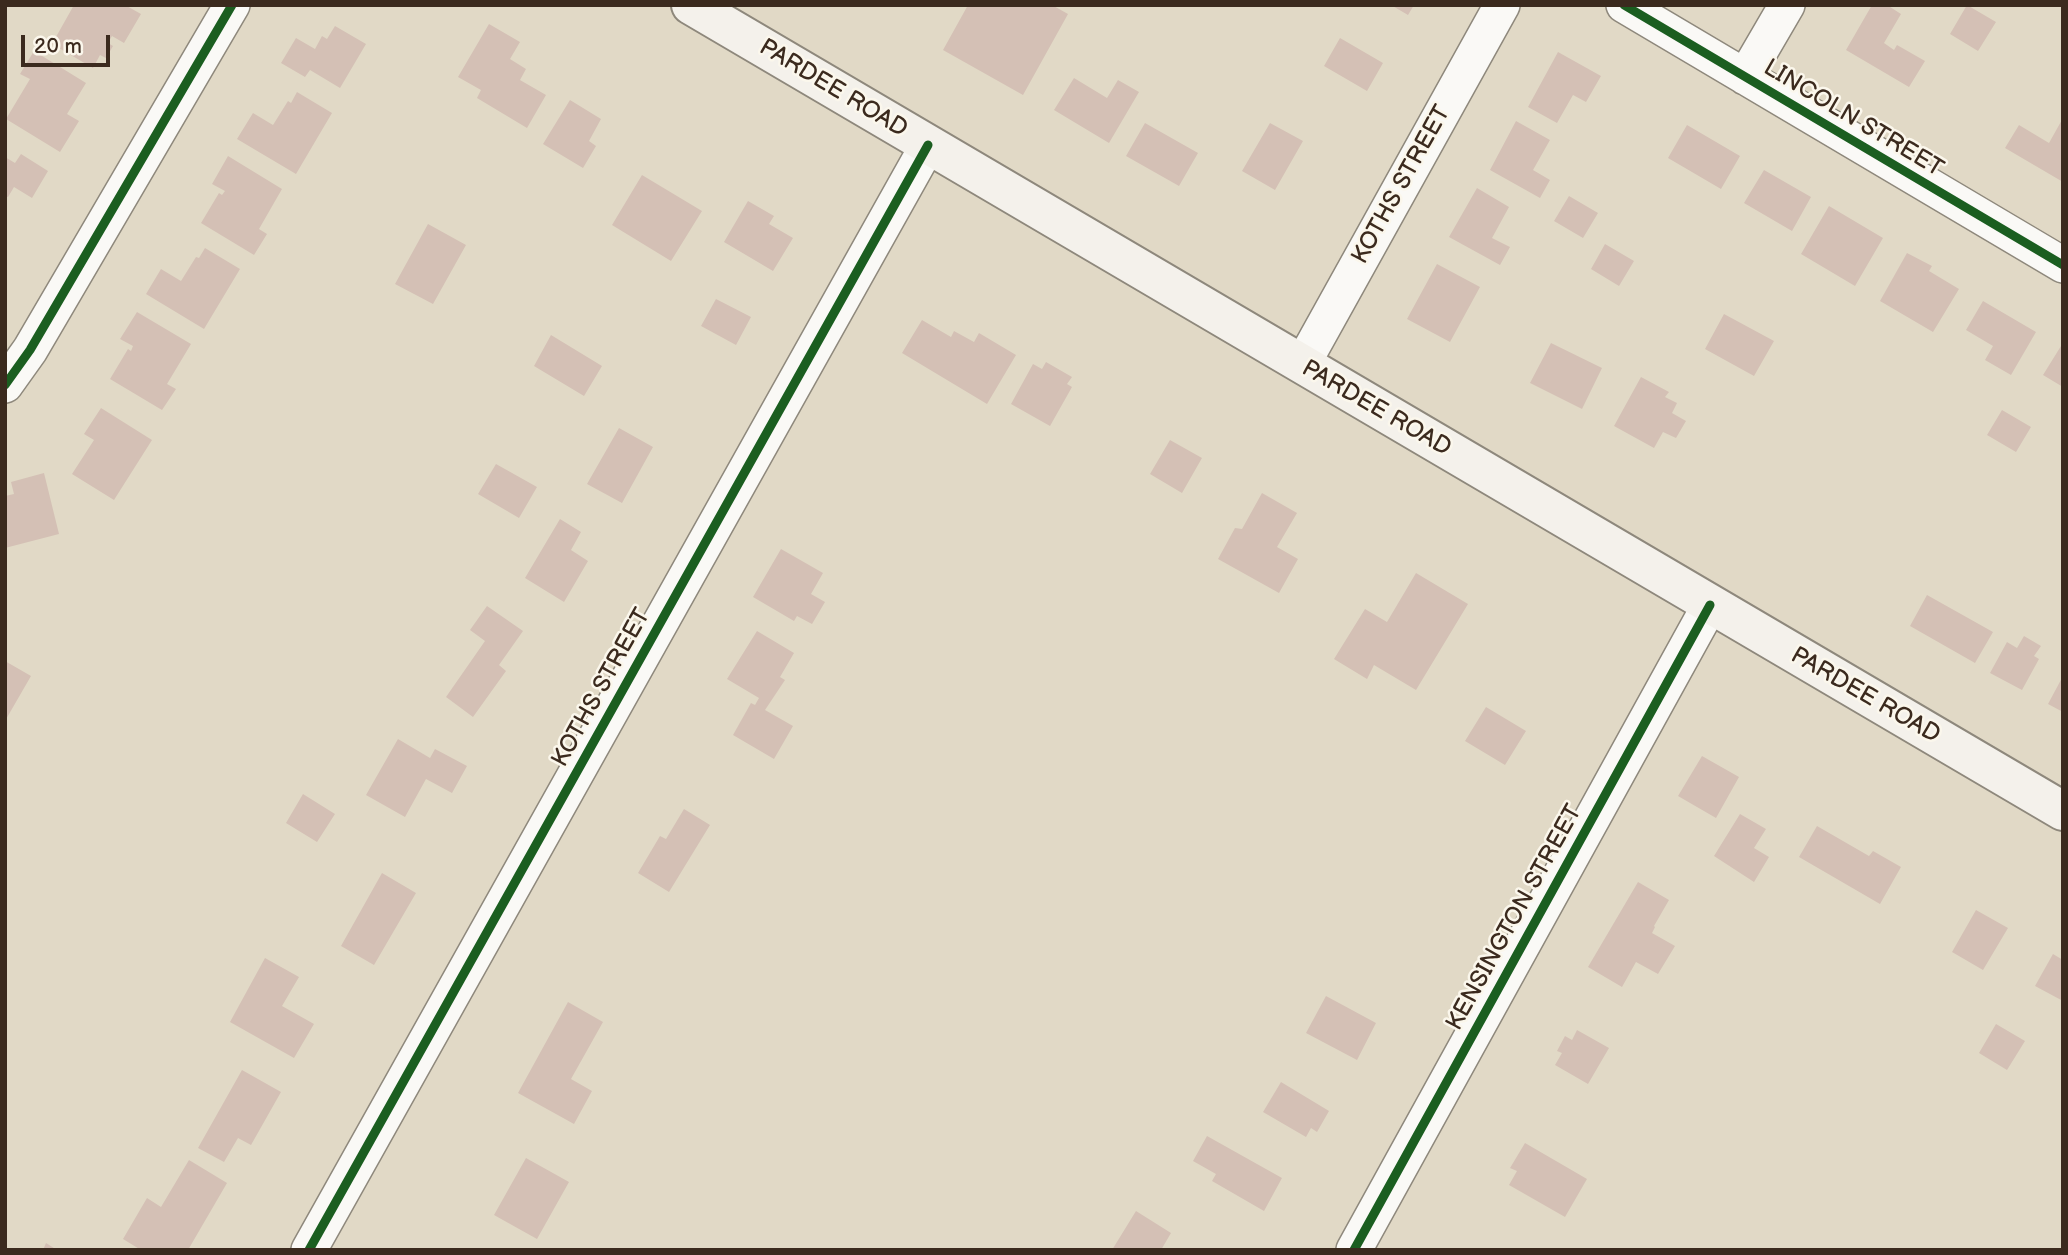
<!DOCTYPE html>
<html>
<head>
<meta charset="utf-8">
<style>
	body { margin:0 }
	#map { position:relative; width:2068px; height:1255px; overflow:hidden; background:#e1d9c6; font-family:"Balsamiq Sans",sans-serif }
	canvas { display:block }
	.frame { position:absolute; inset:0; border:7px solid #3b2a1e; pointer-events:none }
	.scale { position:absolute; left:21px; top:35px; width:89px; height:32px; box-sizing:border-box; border:4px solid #3b2a1e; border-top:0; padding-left:9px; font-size:21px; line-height:24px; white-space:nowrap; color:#3b2a1e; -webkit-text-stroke:5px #fbf7ec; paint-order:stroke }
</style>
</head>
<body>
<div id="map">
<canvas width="2068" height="1255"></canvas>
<div class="frame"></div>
<div class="scale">20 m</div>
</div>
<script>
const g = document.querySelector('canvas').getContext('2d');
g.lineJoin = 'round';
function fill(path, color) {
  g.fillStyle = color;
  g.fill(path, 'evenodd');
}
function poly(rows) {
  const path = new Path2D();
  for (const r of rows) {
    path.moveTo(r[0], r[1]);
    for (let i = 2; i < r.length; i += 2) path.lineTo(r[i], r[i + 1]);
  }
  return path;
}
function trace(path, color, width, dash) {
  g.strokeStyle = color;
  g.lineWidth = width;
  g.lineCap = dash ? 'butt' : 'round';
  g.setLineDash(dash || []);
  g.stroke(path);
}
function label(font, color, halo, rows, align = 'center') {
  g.font = font + ' "Balsamiq Sans",sans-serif';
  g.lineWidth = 5;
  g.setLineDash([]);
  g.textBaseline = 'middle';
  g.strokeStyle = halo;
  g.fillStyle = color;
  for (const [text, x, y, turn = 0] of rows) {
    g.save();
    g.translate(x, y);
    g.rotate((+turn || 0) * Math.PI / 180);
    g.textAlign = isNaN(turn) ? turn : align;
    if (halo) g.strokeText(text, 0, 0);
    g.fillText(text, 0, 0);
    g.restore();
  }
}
fill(poly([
	[74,5,125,5,141,14,124,43,112,36,108,43,113,46,106,58,100,55,93,68,52,44],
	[968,5,1052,5,1068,14,1023,95,943,50],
	[1391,5,1414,5,1408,15],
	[1872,5,1887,5,1901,14,1884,43,1894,50,1897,45,1925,61,1909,87,1846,50],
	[1967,5,1996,22,1978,51,1950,34],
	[489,24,520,42,510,59,526,69,520,80,546,95,527,128,477,98,481,90,458,77],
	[335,26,366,44,340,88,310,70,305,77,281,63,296,38,315,49,322,36,327,39],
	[1340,38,1383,63,1367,91,1324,66],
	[34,51,86,83,67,114,79,121,60,152,6,119,30,79,20,74],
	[1558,52,1601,76,1586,102,1573,95,1557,123,1528,107],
	[1074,78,1107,98,1118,80,1139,92,1109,143,1054,110],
	[297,92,332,113,296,174,237,139,253,113,273,125,288,101,291,103],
	[570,100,601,119,589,141,596,146,583,168,543,144],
	[2063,118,2063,182,2005,148,2019,125,2049,143],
	[1516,121,1550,140,1533,170,1550,180,1540,198,1490,170],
	[1145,123,1198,153,1179,186,1126,156],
	[1270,123,1303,141,1275,190,1242,171],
	[1687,125,1740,156,1721,189,1668,158],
	[21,154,48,171,32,198,14,187,8,197,5,196,5,157,15,163],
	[228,156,282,189,259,229,267,234,254,255,201,223,219,193,222,195,225,191,212,184],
	[1764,170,1811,197,1792,231,1744,203],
	[642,175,702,211,671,261,612,225],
	[1477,188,1509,207,1492,238,1510,247,1500,265,1449,237],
	[1569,196,1598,213,1583,238,1554,221],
	[748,201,774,216,769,224,793,238,773,271,724,242],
	[1829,206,1883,238,1855,286,1801,254],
	[428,224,466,245,433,304,395,284],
	[1605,244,1634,261,1619,286,1591,269],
	[205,248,240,269,204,329,146,294,161,269,181,281,196,257,199,258],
	[1907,253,1932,266,1929,271,1959,289,1933,332,1880,301],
	[1437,264,1480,287,1450,342,1407,319],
	[716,299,751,317,736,345,701,326],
	[1983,301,2036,332,2011,375,1985,360,1993,346,1966,330],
	[137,312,191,344,167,384,176,389,162,410,110,379,128,349,131,351,133,346,120,339],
	[1724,314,1774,341,1754,376,1705,349],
	[922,320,951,337,954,331,974,342,979,333,1016,355,987,404,902,353],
	[551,335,602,366,584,396,534,366],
	[1551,343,1602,368,1582,409,1530,383],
	[2061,346,2063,347,2063,387,2043,375],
	[1046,362,1072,377,1067,384,1072,387,1050,426,1011,404,1033,364,1042,369],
	[1641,377,1669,392,1665,397,1677,403,1672,413,1686,421,1676,438,1663,432,1654,448,1614,426],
	[101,408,152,440,114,500,72,474,94,440,84,434],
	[2002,410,2031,427,2016,452,1987,435],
	[619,428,653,447,622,503,587,484],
	[1170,440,1202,458,1182,493,1150,474],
	[496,464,537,487,519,518,478,494],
	[44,473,59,534,5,548,5,496,14,494,11,482],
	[1262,493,1297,513,1277,547,1298,559,1279,593,1218,559,1235,528,1242,529],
	[560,519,581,532,571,550,588,561,564,602,525,578],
	[781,549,823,573,811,594,825,602,812,624,797,616,794,621,753,597],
	[1416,573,1468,604,1416,690,1374,665,1367,679,1334,659,1365,609,1387,622],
	[1927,595,1993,632,1975,663,1910,626],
	[487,606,523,631,499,665,506,671,473,717,446,697,485,641,470,630],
	[757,631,794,653,780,677,785,680,765,710,793,726,774,759,733,735,751,703,755,705,759,698,727,679],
	[2024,636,2041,646,2034,656,2039,659,2022,690,1990,673,2007,642,2017,648],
	[5,661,31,676,5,721],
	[2063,676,2063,712,2048,704],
	[1486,707,1526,731,1505,765,1465,741],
	[398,739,430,758,435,749,467,766,452,793,426,779,405,817,366,795],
	[1702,756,1739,777,1716,818,1678,796],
	[303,794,335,814,317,842,286,823],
	[684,809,710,825,669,892,638,873,660,836,666,839],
	[1740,814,1766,829,1754,848,1769,857,1754,882,1714,856],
	[1817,826,1869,856,1873,851,1901,867,1880,904,1799,857],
	[382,873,416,893,374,965,341,946],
	[1638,882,1669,900,1654,926,1655,927,1652,933,1675,946,1658,974,1636,962,1622,987,1588,967],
	[1976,910,2008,928,1983,970,1952,952],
	[2053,954,2063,960,2063,1001,2035,986],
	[265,958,299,977,282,1006,314,1024,294,1058,230,1022],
	[1326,996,1376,1023,1357,1060,1306,1033],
	[568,1002,603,1022,571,1079,592,1091,574,1124,518,1093],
	[1996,1024,2025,1041,2007,1070,1979,1053],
	[1577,1030,1609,1048,1588,1084,1555,1065,1562,1053,1557,1051,1565,1036,1572,1040],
	[242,1070,281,1092,251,1145,238,1138,224,1162,198,1148],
	[1281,1082,1329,1111,1317,1132,1311,1128,1306,1137,1263,1112],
	[1207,1136,1282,1178,1264,1211,1212,1181,1216,1174,1193,1161],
	[1525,1143,1587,1179,1565,1217,1509,1185,1517,1171,1510,1168],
	[526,1158,569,1182,537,1239,494,1215],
	[189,1160,227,1183,188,1250,141,1250,123,1239,147,1198,161,1207],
	[1136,1211,1171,1233,1161,1250,1112,1250],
	[46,1243,57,1250,43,1250]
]), '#d4c0b5');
const street = poly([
	[1624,5,2063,265],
	[1745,77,1787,5],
	[1302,365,1502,5],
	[5,385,30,350,232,5],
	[309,1250,928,145],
	[1354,1250,1710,605]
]);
const secondary = poly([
	[691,5,2063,811]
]);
trace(street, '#8e887c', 38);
trace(secondary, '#8e887c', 42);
trace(street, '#faf9f6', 35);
trace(secondary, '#f4f1eb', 38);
trace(poly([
	[1624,5,2063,265],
	[5,385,30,350,232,5],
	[309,1250,928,145],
	[1354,1250,1710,605]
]), '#1b5e20', 9);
label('24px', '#3b2a1e', '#fbf7ec', [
	["PARDEE ROAD",833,89,31],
	["LINCOLN STREET",1853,119,31],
	["KOTHS STREET",1402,185,-61],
	["PARDEE ROAD",1376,409,30],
	["KOTHS STREET",602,688,-61],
	["PARDEE ROAD",1865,696,30],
	["KENSINGTON STREET",1515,918,-61]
]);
</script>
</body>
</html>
